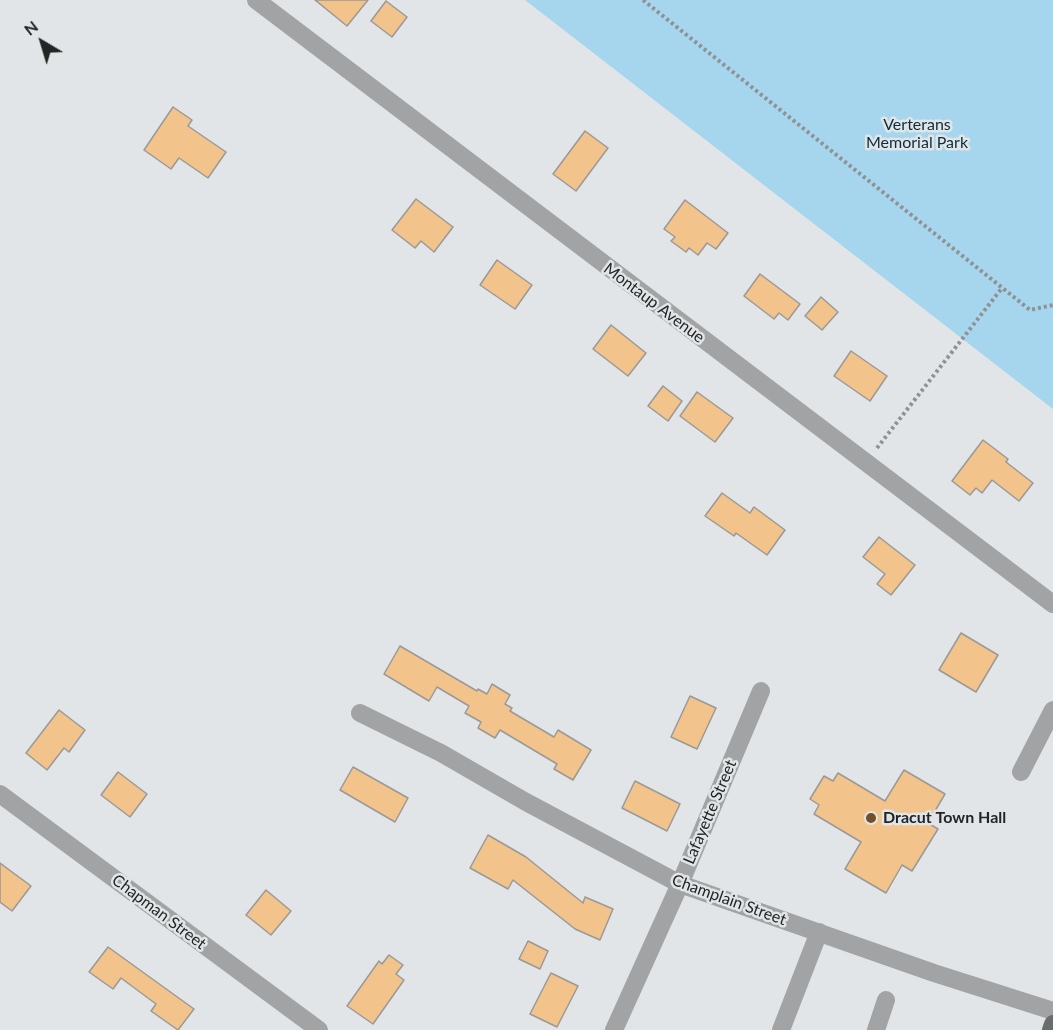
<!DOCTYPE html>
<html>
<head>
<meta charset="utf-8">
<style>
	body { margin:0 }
	#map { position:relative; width:1053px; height:1030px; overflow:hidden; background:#e2e5e7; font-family:Lato,sans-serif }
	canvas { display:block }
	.north { position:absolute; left:12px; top:12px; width:60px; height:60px; -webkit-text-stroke:4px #e2e5e7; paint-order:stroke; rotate:322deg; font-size:16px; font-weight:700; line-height:24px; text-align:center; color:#232525 }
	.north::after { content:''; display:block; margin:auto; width:21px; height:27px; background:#232525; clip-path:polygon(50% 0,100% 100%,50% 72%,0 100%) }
</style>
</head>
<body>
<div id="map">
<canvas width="1053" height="1030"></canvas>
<div class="north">N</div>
</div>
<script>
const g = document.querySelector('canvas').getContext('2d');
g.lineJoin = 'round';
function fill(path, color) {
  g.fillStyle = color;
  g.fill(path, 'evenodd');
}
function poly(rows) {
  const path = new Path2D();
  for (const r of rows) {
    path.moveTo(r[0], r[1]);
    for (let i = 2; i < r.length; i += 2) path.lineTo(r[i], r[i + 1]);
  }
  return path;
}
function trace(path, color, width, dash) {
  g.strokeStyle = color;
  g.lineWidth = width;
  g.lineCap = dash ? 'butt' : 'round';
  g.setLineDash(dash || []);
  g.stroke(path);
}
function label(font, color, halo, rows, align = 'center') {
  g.font = font + ' Lato,sans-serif';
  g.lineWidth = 5;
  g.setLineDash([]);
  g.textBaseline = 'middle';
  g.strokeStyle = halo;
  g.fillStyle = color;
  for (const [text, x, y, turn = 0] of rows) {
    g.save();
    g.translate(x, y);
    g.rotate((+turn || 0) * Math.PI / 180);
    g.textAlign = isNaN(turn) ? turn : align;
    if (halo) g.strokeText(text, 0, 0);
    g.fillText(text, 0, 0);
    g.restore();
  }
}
fill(poly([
	[525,0,1053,0,1053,409]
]), '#a5d6ed');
const building = poly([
	[315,0,368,0,347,26,315,0],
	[386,1,407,17,392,37,371,21,386,1],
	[173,107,192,120,188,126,226,152,208,178,179,158,171,169,144,150,173,107],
	[585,131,608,148,576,191,553,174,585,131],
	[416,199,453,227,434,252,421,241,415,248,392,230,416,199],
	[685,200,728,233,716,249,707,243,698,255,689,248,686,252,671,241,675,237,664,229,685,200],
	[497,260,532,285,515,309,480,285,497,260],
	[760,274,800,304,788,320,779,313,774,319,744,296,760,274],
	[821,297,838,312,822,330,805,316,821,297],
	[611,325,646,353,628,376,593,349,611,325],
	[851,351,887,376,870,401,834,376,851,351],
	[663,386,682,401,668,421,648,406,663,386],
	[697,392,733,418,715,442,680,416,697,392],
	[983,440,1008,459,1006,462,1033,483,1019,501,992,480,982,493,976,488,970,495,952,481,983,440],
	[722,493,750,513,754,507,785,530,767,555,736,533,734,536,705,516,722,493],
	[879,537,915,565,891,595,877,584,885,574,863,557,879,537],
	[961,633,998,655,976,692,939,670,961,633],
	[400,646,477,691,478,689,487,694,492,684,510,695,505,704,512,708,510,711,554,737,558,730,591,750,573,780,554,769,557,764,500,730,495,738,478,728,481,722,465,713,469,706,437,687,429,701,384,674,400,646],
	[690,696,716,708,697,749,671,737,690,696],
	[59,710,85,730,69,752,64,748,47,770,26,753,59,710],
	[353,767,408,798,395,822,340,790,353,767],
	[904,770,945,794,928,823,938,829,912,871,902,865,886,893,845,869,861,842,814,814,819,805,810,799,824,776,833,781,838,773,885,801,904,770],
	[118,772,147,794,130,817,101,795,118,772],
	[635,781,680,804,667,831,622,808,635,781],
	[488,835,526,857,583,903,585,897,613,909,600,940,575,929,513,880,508,889,470,868,488,835],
	[0,863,31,886,12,911,0,902,0,863],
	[266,890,291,911,271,935,246,915,266,890],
	[528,941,548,951,540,969,519,959,528,941],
	[108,947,194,1009,178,1030,151,1011,156,1004,121,978,113,989,89,972,108,947],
	[389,955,403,965,396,974,404,980,373,1024,347,1006,379,961,382,964,389,955],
	[551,973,578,986,557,1027,530,1014,551,973]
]);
fill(building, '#f2c38b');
trace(building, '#9b9997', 1.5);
trace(poly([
	[643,0,1030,310,1053,305],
	[877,448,1002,288]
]), '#8f9293', 4, [3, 3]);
trace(poly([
	[256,0,1053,604],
	[360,713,441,753,526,802,680,884,934,973,1053,1011],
	[1021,772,1053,710],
	[0,794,319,1030],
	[614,1030,680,884,761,691],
	[781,1030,819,932],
	[876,1030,886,1000]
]), '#a2a3a4', 18);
trace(poly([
	[1051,1030,1053,1024]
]), '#6a6d6e', 18);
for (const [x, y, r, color] of [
	[871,818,6,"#715027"]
]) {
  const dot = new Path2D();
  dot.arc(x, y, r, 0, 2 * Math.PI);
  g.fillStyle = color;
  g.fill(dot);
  trace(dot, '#e2e5e7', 2);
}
label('16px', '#0a2e3d', '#e2e5e7', [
	["Verterans",917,125],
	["Memorial Park",917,143]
]);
label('16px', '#232525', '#e2e5e7', [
	["Montaup Avenue",654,303,37],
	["Lafayette Street",710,812,-67],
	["Champlain Street",729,900,20],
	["Chapman Street",159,912,37]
]);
label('bold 16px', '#232525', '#e2e5e7', [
	["Dracut Town Hall",883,818]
], 'left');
</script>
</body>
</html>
